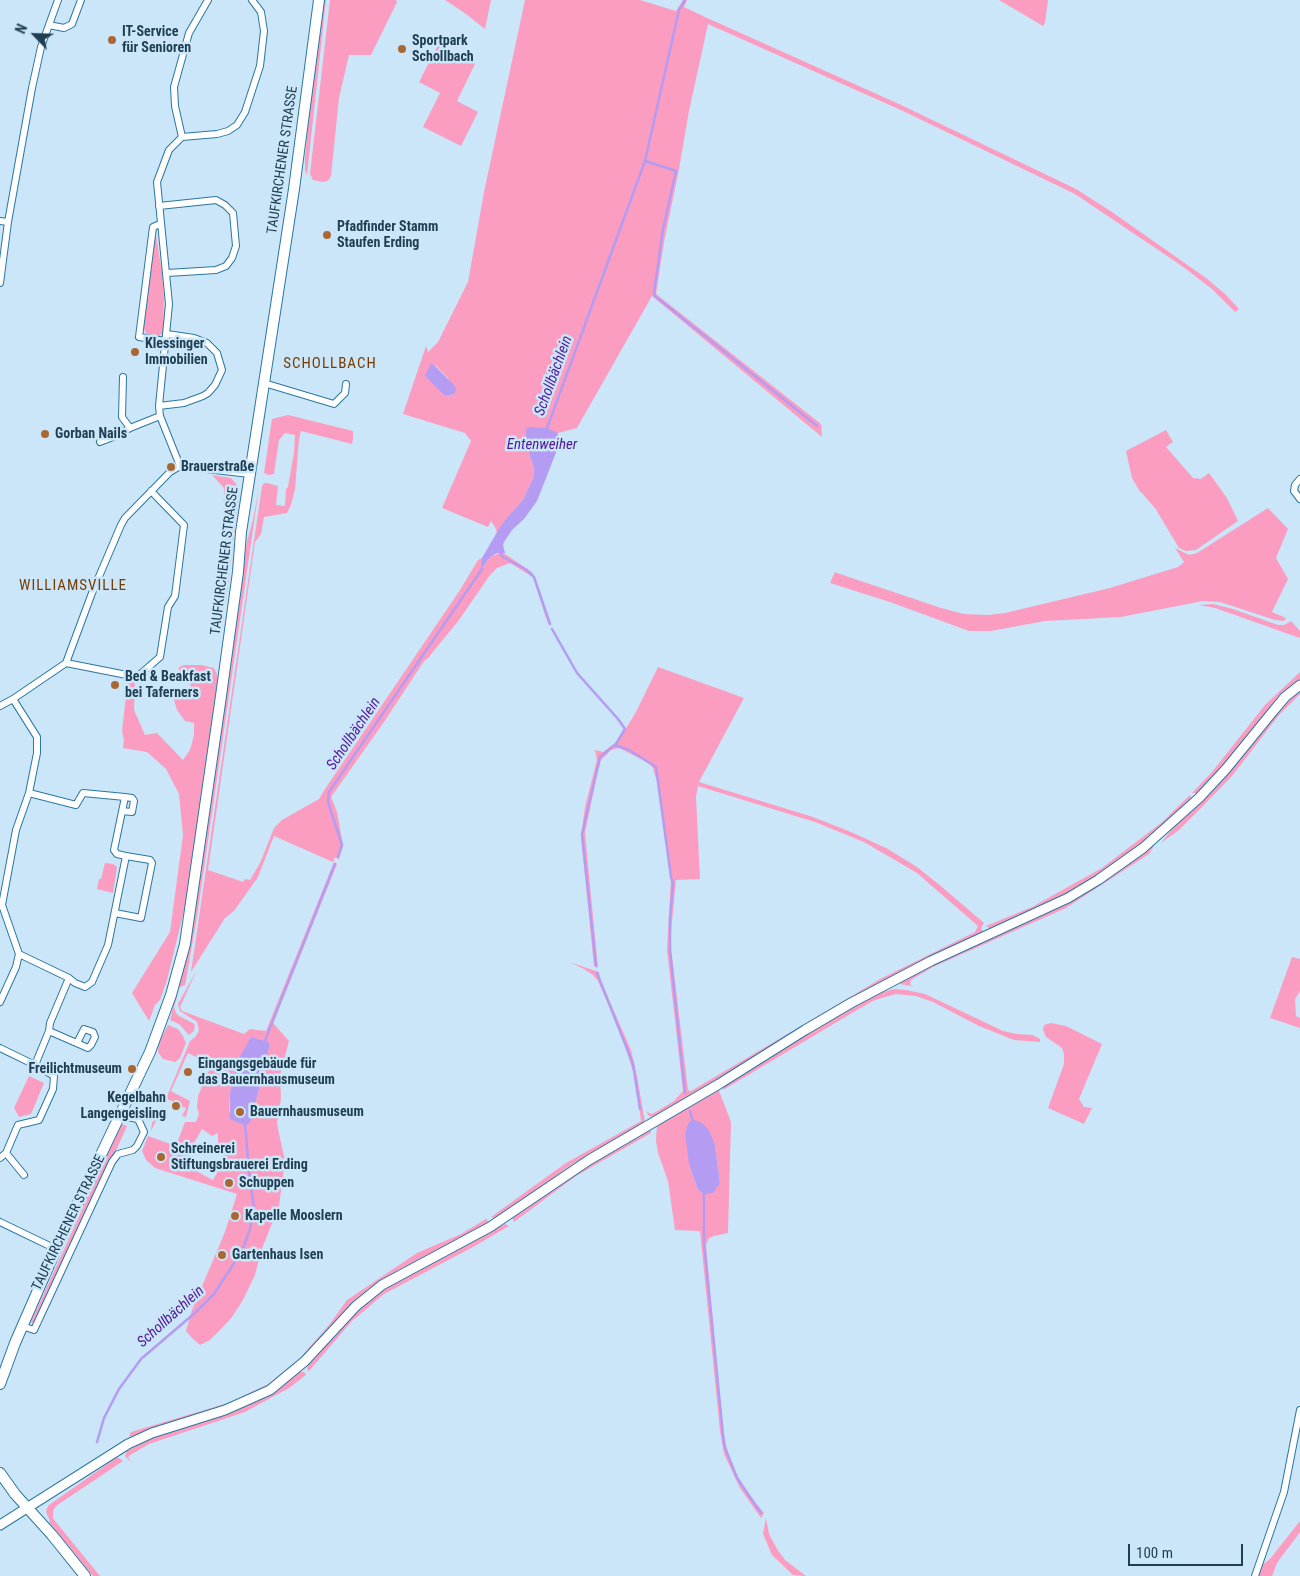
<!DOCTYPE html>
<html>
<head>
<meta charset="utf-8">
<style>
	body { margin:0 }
	#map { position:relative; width:1300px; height:1576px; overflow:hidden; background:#cae6f8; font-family:"Roboto Condensed",sans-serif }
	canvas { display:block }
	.north { position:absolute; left:10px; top:10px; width:50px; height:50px; -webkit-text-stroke:4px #cae6f8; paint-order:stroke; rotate:294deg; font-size:14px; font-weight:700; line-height:20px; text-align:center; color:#203f52 }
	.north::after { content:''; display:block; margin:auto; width:18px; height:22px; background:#203f52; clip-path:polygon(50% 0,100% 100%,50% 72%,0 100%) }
	.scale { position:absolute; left:1128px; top:1544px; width:115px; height:22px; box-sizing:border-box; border:2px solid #203f52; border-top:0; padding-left:6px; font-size:15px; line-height:18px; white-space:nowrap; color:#203f52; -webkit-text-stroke:4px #cae6f8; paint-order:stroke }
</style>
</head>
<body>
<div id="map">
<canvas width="1300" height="1576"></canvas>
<div class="north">N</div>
<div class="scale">100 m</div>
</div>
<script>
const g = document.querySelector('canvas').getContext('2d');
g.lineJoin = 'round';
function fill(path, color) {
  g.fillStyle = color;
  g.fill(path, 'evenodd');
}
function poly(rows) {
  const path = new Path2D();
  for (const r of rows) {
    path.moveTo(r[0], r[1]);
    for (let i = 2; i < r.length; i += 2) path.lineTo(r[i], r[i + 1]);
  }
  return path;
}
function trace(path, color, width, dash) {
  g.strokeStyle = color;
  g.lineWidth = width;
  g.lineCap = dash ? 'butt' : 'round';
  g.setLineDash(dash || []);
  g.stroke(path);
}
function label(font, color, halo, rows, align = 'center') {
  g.font = font + ' "Roboto Condensed",sans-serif';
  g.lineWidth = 5;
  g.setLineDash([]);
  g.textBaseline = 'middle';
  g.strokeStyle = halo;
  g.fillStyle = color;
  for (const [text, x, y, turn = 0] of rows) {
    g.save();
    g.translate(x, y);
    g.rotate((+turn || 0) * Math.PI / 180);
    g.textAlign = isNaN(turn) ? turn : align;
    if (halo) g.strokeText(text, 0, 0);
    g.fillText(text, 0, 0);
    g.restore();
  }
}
fill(poly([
	[323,0,326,0,307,175,305,170,305,159,314,63],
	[330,0,396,0,397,2,371,55,349,55,339,98,331,176,328,181,323,182,313,180,310,174],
	[445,0,491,0,485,29,466,14],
	[525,0,640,0,676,11,683,0,687,0,684,7,705,17,899,104,1076,189,1112,212,1206,278,1225,294,1239,309,1235,312,1212,289,1182,266,1075,194,903,111,708,24,689,111,679,169,664,242,656,294,821,424,822,437,652,296,577,428,558,433,544,429,526,432,526,444,534,468,534,476,523,500,511,513,497,533,495,527,491,521,488,527,442,508,471,441,465,433,403,414,426,346,428,352,438,342,468,282,484,192],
	[435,365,448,378,455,394,445,396,426,375],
	[999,0,1048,0,1045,23,1043,26],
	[438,45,475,64,457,101,478,112,461,146,423,127,440,93,419,82],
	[156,235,162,273,164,299,163,333,157,337,147,335,143,327,154,237],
	[288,415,353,431,353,439,352,444,301,431,299,439,295,489,291,505,287,513,264,517,261,534,255,542,208,870,243,882,245,879,250,880,260,863,274,828,282,820,319,799,325,789,460,590,478,560,482,558,482,569,490,557,502,552,532,572,550,624,549,625,545,615,533,577,510,563,497,568,490,575,459,620,428,658,424,661,384,722,331,797,337,812,343,845,339,859,335,857,333,862,274,836,258,877,234,911,225,918,191,972,262,486,264,483,267,483,278,486,276,505,285,506,286,489,288,487,294,452,295,435,285,433,279,440,274,474,269,475,264,473,272,419],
	[1166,430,1173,442,1166,447,1193,478,1201,479,1209,473,1227,498,1238,521,1196,550,1186,551,1179,548,1155,508,1139,490,1132,478,1126,451],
	[212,475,231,478,238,486,239,491,226,602,222,613,224,488],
	[259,488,197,917,186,980,185,985,178,988,190,939,247,541,253,520],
	[1268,508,1288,529,1276,558,1288,579,1272,612,1286,618,1284,621,1275,620,1220,602,1203,601,1121,617,1045,621,991,631,969,631,890,602,830,583,835,572,837,573,941,608,964,614,988,615,1005,613,1110,588,1178,567,1184,562,1175,548,1189,555,1197,553],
	[1213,604,1233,609,1278,625,1284,625,1291,621,1300,631,1300,638,1215,608,1199,605],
	[183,665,201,665,214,668,217,674,218,682,187,898,167,980,160,1000,155,1005,149,1021,132,993,170,932,183,835,179,794,166,769,147,752,123,748,124,740,122,731,128,679,135,682,134,710,145,735,157,733,183,760,190,750,194,735,194,723,185,721,177,710,174,700,191,688,189,678,183,675,178,668],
	[658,667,744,698,699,782,813,817,851,832,888,849,917,867,942,887,984,923,981,928,984,933,923,960,866,990,658,1115,650,1117,646,1111,651,1114,654,1113,674,1101,683,1091,667,950,671,879,657,782,653,768,649,763,619,748,611,750,601,760,597,775,585,833,598,968,594,966,581,837,585,807,597,760,595,750,603,752,619,740,636,712],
	[698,786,815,822,864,842,917,873,978,926,975,932,882,978,691,1091,688,1090,671,948,671,932,676,880,700,879,696,797],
	[1300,672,1300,679,1267,711,1219,770,1198,793,1192,793,1212,772,1265,705],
	[1300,690,1300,694,1279,715,1232,776,1202,807,1179,830,1161,843,1173,828,1201,802,1274,715],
	[1190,795,1192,799,1138,847,1095,877,1053,901,991,929,986,926,1032,907,1102,868,1161,823],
	[1152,846,1154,846,1149,854,1066,908,933,967,911,980,910,984,912,986,900,984,902,980,941,961,1070,902,1104,881],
	[334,862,337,864,273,1023,289,1041,280,1076,281,1098,277,1124,285,1161,279,1206,261,1251,255,1275,243,1300,232,1317,222,1328,210,1340,200,1345,193,1339,186,1331,192,1310,225,1232,237,1194,155,1168,146,1160,142,1151,148,1136,176,1146,185,1122,196,1122,199,1114,197,1107,198,1096,210,1068,201,1063,202,1060,188,1053,171,1091,190,1101,186,1117,182,1116,186,1108,172,1103,172,1101,167,1099,168,1096,151,1131,152,1123,161,1111,190,1041,196,1036,199,1030,197,1022,180,1011,178,1004,197,970,180,1007,182,1011,244,1034,250,1029,266,1031],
	[251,1037,268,1042,269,1048,252,1117,229,1111,230,1093,234,1074],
	[202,1129,212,1136,218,1133,218,1145,225,1148,225,1152,222,1156,223,1163,213,1180,196,1171,200,1162,188,1154],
	[105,863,113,864,117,867,113,893,97,889,99,879,101,879],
	[1292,957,1300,959,1300,991,1295,999,1296,1016,1300,1018,1300,1028,1270,1018],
	[569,962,599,972,600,979,631,1050,637,1076,645,1122,571,1165,510,1209,496,1218,494,1218,491,1217,566,1163,641,1121,636,1080,631,1065,622,1036,598,981,593,975,584,969],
	[894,989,906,990,925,994,1003,1031,1016,1034,1033,1035,1040,1039,1040,1042,1014,1040,979,1026,933,1002,916,996,896,994,875,1000,857,1010,723,1090,724,1085,838,1015,875,994],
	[176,995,177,997,174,1007,176,1013,179,1016,193,1023,195,1025,194,1031,189,1035,179,1024,170,1020],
	[1051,1023,1066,1026,1102,1044,1079,1099,1084,1107,1092,1108,1084,1124,1048,1108,1064,1064,1064,1054,1062,1048,1046,1037,1043,1030,1044,1025],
	[168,1025,178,1029,183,1036,186,1043,180,1058,175,1062,163,1059,158,1052,159,1043],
	[29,1076,44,1083,31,1114,19,1117,14,1108],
	[718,1088,731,1122,728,1233,714,1236,709,1238,706,1245,723,1430,729,1458,737,1475,749,1495,764,1513,761,1518,740,1488,724,1454,720,1431,700,1231,675,1230,668,1181,658,1153,656,1141,657,1124],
	[715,1145,720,1183,704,1194,698,1190,689,1164],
	[121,1124,127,1126,118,1146,34,1324,31,1322],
	[650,1129,651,1133,576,1176,514,1222,512,1217,557,1185],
	[486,1219,490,1223,398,1270,368,1289,340,1316,306,1355,264,1388,247,1398,207,1412,129,1437,131,1432,231,1402,268,1384,300,1358,329,1325,347,1300,417,1253,461,1234],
	[505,1224,509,1226,473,1247,384,1294,352,1321,309,1371,307,1369,308,1364,355,1312,382,1290],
	[300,1372,304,1372,306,1375,289,1388,245,1412,149,1444,130,1455,128,1457,132,1463,125,1456,127,1451,148,1440,226,1414,259,1400],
	[116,1458,119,1458,123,1461,56,1506,53,1511,53,1518,55,1521,100,1576,93,1576,49,1522,50,1521,46,1512,47,1508,49,1505],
	[766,1518,769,1534,777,1549,785,1560,806,1576,793,1575,772,1555,763,1534],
	[1300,1521,1300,1532,1277,1563,1272,1576,1257,1576,1261,1566,1270,1559]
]), '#fb9dc0');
fill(poly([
	[431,364,434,365,454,385,456,388,455,394,445,396,429,380,425,375],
	[530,427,547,428,558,433,557,450,537,501,524,519,512,530,504,542,503,545,505,553,497,553,490,557,481,570,482,558,500,527,511,513,523,500,534,476,534,468,526,444,526,429],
	[251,1037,269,1042,269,1048,252,1117,249,1124,244,1125,230,1119,230,1093,234,1074,239,1058],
	[692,1119,702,1123,709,1130,715,1145,720,1183,713,1193,704,1194,698,1190,689,1164,685,1133,688,1124]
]), '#b49cf3');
trace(poly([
	[645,161,676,171,663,229,654,293,655,296,817,426],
	[546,431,645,161,679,10,685,0],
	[498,550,503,557,525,569,534,577,550,624],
	[552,629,577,673,618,719,625,729,616,744,600,757,582,834,596,966],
	[615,745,629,750,656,767,671,877,673,884,670,918,670,951,685,1093],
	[338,857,342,845,328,802,329,792,482,569],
	[597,973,633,1064,640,1109],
	[264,1043,335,864],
	[690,1111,693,1122],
	[704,1193,704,1243,724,1445,737,1478,761,1513],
	[97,1442,104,1418,119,1389,141,1359,196,1312,214,1294,242,1251,250,1229,254,1208,249,1172,245,1123]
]), '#b49cf3', 2.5);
const street = poly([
	[49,25,64,28,72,24,81,0],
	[182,137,175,106,174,87,189,33,208,0],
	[159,206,216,200,225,205,233,213,236,246,232,258,226,266,216,270,167,273],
	[0,221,8,222],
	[160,224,153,227,139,337,166,341],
	[0,283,8,222,32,88,41,47,58,0],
	[123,377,122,417,130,428],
	[264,383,334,404,345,393,346,384],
	[159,406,184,403,203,396,208,393,215,385,222,370,217,353,207,343,194,338,167,334],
	[100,442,118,435,130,428,160,416],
	[180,466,160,416,159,406,169,304,157,182,169,150,182,137,217,134,228,131,237,125,245,112,260,66,264,31,261,12,252,0],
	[1300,479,1295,485,1294,491,1300,499],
	[66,663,137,677,160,657,168,607,175,596,184,525,151,491],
	[0,706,13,699,66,663,92,593,121,525,125,518,170,472,180,466,250,474],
	[122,811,132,812,134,801,132,798,125,797],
	[115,913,141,918,152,863,150,860,126,856],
	[19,954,69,978],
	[0,1002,16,967,19,954,2,905,16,830,29,793,37,753,37,737,13,699],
	[49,1031,88,1048,91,1045,95,1037,93,1032,84,1029,77,1043],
	[0,1048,35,1065],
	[6,1153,24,1175],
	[0,1158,6,1153,18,1125,39,1120,53,1089,54,1076,35,1065,49,1031,50,1023,69,978,75,983,85,987,92,982,108,945,126,856,117,854,114,850,125,797,83,793,76,805,29,793],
	[0,1222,56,1249],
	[22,1326,34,1330,112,1162,118,1154,133,1150,137,1146,144,1132,138,1119,120,1116],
	[1255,1576,1284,1492,1300,1410]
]);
const secondary = poly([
	[0,1525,128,1444,152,1433,225,1410,270,1390,305,1361,356,1306,382,1285,490,1227,589,1160,719,1084,805,1030,851,1003,931,961,1068,898,1098,880,1143,848,1199,798,1226,769,1270,715,1285,697,1300,685]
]);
const primary = poly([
	[0,1384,15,1343,56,1249,150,1052,171,995,185,944,220,703,238,572,241,532,294,189,319,0],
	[0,1473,15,1494,52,1535,85,1576]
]);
trace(street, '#2a77a0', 8);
trace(secondary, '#2a77a0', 11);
trace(primary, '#2a77a0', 12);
trace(street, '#fff', 6);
trace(secondary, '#fff', 9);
trace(primary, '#fff', 10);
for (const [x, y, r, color] of [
	[112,40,5,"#a96734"],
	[402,49,5,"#a96734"],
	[327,235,5,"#a96734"],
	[135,352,5,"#a96734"],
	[45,434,5,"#a96734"],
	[171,467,5,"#a96734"],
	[115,685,5,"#a96734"],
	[132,1069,5,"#a96734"],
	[188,1072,5,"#a96734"],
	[176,1106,5,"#a96734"],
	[240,1112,5,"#a96734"],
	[161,1157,5,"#a96734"],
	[229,1183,5,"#a96734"],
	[235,1216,5,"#a96734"],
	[222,1255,5,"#a96734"]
]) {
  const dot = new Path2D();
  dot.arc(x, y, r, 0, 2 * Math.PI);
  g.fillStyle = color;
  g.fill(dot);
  trace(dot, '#cae6f8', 2);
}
label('bold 14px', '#203f52', '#cae6f8', [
	["IT-Service",122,32],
	["für Senioren",122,48],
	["Sportpark",412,41],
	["Schollbach",412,57],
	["Pfadfinder Stamm",337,227],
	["Staufen Erding",337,243],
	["Klessinger",145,344],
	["Immobilien",145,360],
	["Gorban Nails",55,434],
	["Brauerstraße",181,467],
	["Bed & Beakfast",125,677],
	["bei Taferners",125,693],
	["Eingangsgebäude für",198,1064],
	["das Bauernhausmuseum",198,1080],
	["Freilichtmuseum",122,1069,"right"],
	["Kegelbahn",166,1098,"right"],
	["Langengeisling",166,1114,"right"],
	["Bauernhausmuseum",250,1112],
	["Schreinerei",171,1149],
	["Stiftungsbrauerei Erding",171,1165],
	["Schuppen",239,1183],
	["Kapelle Mooslern",245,1216],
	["Gartenhaus Isen",232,1255]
], 'left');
label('14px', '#203f52', '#cae6f8', [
	["TAUFKIRCHENER STRASSE",283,160,-82],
	["TAUFKIRCHENER STRASSE",225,561,-83],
	["TAUFKIRCHENER STRASSE",69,1223,-64]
]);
g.letterSpacing = '1px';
label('15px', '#753c05', '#cae6f8', [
	["SCHOLLBACH",330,364],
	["WILLIAMSVILLE",73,586]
]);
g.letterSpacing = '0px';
label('italic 15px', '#511899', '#cae6f8', [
	["Schollbächlein",554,376,-70],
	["Entenweiher",542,445],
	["Schollbächlein",354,734,-56],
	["Schollbächlein",171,1317,-42]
]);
</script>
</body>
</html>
